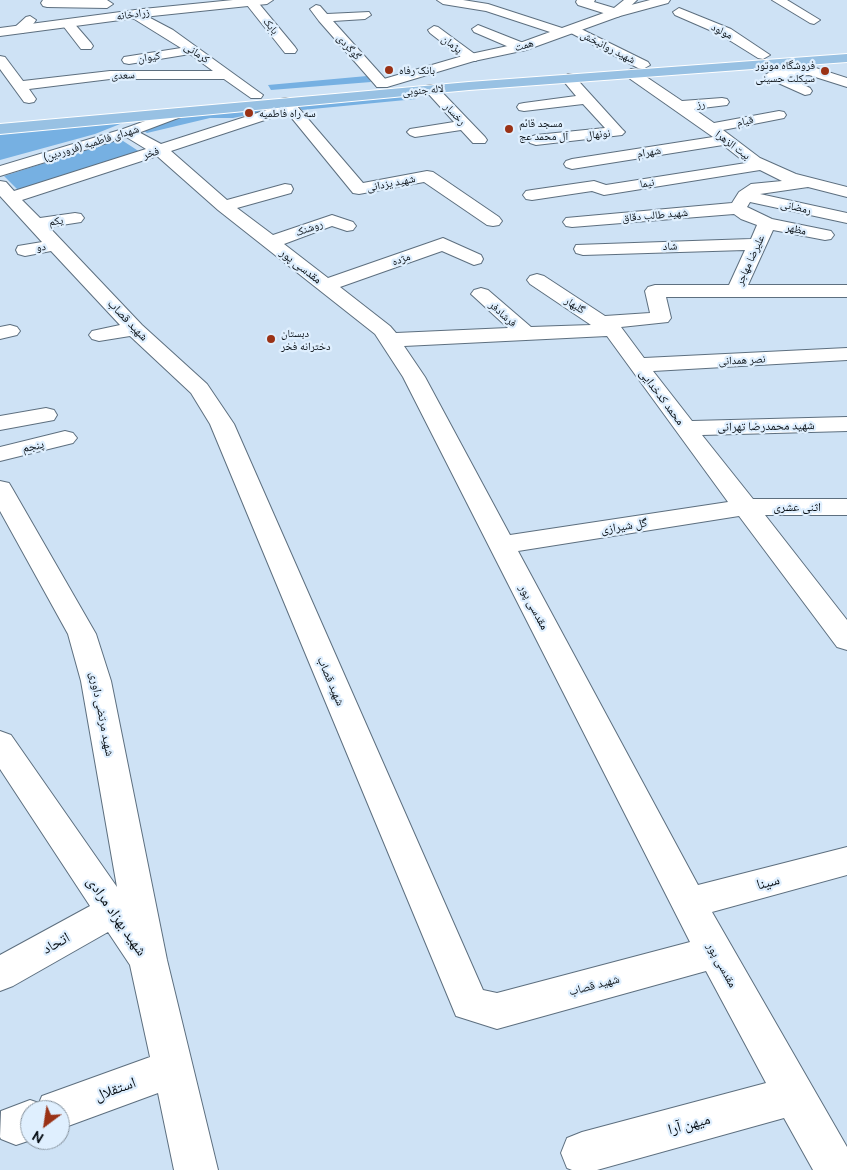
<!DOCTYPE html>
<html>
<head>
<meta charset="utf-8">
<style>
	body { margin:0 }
	#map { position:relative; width:847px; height:1170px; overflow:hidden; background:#cee2f5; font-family:Ubuntu,sans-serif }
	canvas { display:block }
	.north { position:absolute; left:20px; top:1100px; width:50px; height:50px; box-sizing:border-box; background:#dfeffe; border:1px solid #8995a0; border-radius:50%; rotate:211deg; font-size:14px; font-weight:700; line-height:20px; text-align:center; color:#070e14 }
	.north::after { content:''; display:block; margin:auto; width:18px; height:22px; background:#9a3216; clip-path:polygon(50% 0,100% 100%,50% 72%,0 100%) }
</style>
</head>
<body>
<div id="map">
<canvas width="847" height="1170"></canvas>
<div class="north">N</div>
</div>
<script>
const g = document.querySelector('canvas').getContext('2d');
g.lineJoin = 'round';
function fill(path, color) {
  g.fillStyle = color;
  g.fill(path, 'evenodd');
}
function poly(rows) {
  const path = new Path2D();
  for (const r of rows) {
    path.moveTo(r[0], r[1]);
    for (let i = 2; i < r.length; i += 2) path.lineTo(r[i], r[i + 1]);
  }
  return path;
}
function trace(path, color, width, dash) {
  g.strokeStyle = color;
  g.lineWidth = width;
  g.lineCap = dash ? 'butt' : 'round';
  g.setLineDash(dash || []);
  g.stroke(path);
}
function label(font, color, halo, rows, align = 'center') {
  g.font = font + ' Ubuntu,"Noto Naskh Arabic",sans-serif';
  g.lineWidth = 4.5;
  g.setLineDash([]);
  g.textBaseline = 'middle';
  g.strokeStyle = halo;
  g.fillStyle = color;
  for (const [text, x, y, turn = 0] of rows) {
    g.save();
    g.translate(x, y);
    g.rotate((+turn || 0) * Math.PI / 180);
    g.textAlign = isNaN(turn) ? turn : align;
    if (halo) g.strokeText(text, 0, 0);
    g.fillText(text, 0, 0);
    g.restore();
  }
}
fill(poly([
	[367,76,371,82,271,90,268,85],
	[411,93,416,99,302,110,298,105],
	[276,106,271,110,233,118,210,118,147,133,141,129,184,115],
	[125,122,95,134,0,160,0,133],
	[120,139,140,152,20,192,4,176]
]), '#76b0e2');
const minor = poly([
	[43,0,107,0,113,4,107,8,47,7,43,6,41,3,43,0],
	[246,0,256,0,295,47,297,50,295,53,285,53,247,5,245,2,246,0],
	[577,0,595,0,594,2,614,8,624,0,637,0,620,16,616,17,578,5,576,2,577,0],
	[772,0,787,0,820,20,814,24,810,23,772,0],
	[316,5,320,6,327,14,369,12,371,15,365,19,333,21,387,81,389,84,387,87,377,87,319,21,310,9,316,5],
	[679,8,731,29,770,55,763,59,758,58,721,35,675,15,673,12,679,8],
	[135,10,173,30,263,95,261,98,251,98,224,79,110,79,29,89,36,99,34,102,29,103,24,102,0,69,0,56,5,57,23,81,110,71,213,71,190,54,129,64,124,63,122,60,124,57,181,48,131,17,129,14,135,10],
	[30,16,36,20,34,23,23,33,15,33,13,30,15,27,26,17,30,16],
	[68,20,72,21,91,43,93,46,91,49,81,49,64,27,62,24,64,21,68,20],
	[478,25,526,44,528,47,526,50,516,50,474,32,472,29,478,25],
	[573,25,648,62,650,65,643,69,638,68,569,32,567,29,573,25],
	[434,26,438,27,476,55,478,58,476,61,466,61,430,33,428,30,434,26],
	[791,60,847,78,847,87,809,75,788,77,810,88,812,91,810,94,805,95,767,78,765,75,772,71,791,69,784,64,791,60],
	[631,69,636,70,682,101,722,98,727,99,729,102,727,105,694,109,714,123,779,111,784,112,786,115,784,118,723,130,760,158,796,174,847,187,847,197,808,187,760,194,847,213,847,223,750,202,747,207,772,219,831,231,834,235,831,239,825,240,773,230,748,285,847,285,847,297,666,297,671,318,668,322,621,327,644,358,847,348,847,360,653,371,692,421,847,417,847,431,702,435,753,499,847,499,847,515,765,515,847,620,847,650,837,647,739,516,518,551,698,885,847,847,847,875,712,912,847,1147,847,1170,813,1170,784,1118,597,1170,572,1170,567,1168,561,1153,567,1138,582,1132,766,1083,706,971,497,1029,456,1016,210,424,191,393,130,336,99,341,92,339,89,335,92,331,120,325,51,251,25,256,18,254,16,250,18,246,42,242,0,196,0,181,6,182,14,191,146,149,123,135,120,132,123,129,133,129,161,144,273,108,281,99,286,98,291,99,363,183,427,171,433,172,499,217,502,221,499,225,493,226,487,225,424,182,359,194,353,193,286,111,283,114,171,151,227,200,285,184,291,185,293,189,291,193,237,208,273,235,332,215,353,222,356,226,353,230,347,231,332,226,284,244,328,278,443,238,481,255,483,259,481,263,474,265,442,251,340,287,390,326,396,333,508,328,471,294,474,290,481,288,488,290,531,327,591,325,530,284,527,280,530,276,537,274,544,276,605,316,650,313,645,291,648,287,655,285,729,285,745,250,583,255,576,253,574,249,576,245,751,239,757,225,741,219,734,214,572,227,566,226,563,222,566,218,732,203,739,192,751,184,782,181,760,170,604,195,592,191,532,200,526,199,523,195,526,191,532,190,594,181,606,185,746,163,723,145,572,169,566,167,564,164,566,161,572,159,713,137,626,76,624,73,631,69],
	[157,156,218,210,375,334,403,377,690,942,497,993,483,990,234,424,207,384,142,325,49,227,81,222,84,218,81,214,75,213,40,218,22,200,157,156],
	[607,336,728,502,510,535,425,377,404,346,607,336],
	[568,74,573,75,622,129,625,132,622,135,536,145,530,143,528,140,530,137,536,135,605,128,583,104,524,111,519,110,517,107,519,104,524,103,576,96,561,78,568,74],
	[431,85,436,86,485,137,487,140,485,143,473,143,461,130,415,137,410,135,407,132,410,129,454,122,424,89,426,86,431,85],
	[10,325,17,327,20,331,17,335,0,339,0,327,10,325],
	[46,408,54,410,57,415,54,420,0,430,0,416,46,408],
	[65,431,73,433,77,438,73,443,0,461,0,447,65,431],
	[0,481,9,483,12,488,96,634,111,681,167,960,218,1170,174,1170,158,1093,60,1129,60,1110,30,1110,31,1140,16,1145,1,1139,0,1137,1,1111,30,1100,39,1103,42,1096,150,1057,130,965,108,932,13,986,0,991,0,955,90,906,0,769,0,731,11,735,117,887,81,681,68,634,0,511,0,481]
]);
const tertiary = poly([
	[233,0,273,0,267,4,143,17,0,36,0,28,143,9,233,0],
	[437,0,463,0,488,4,562,28,612,10,650,0,670,0,668,3,620,16,526,50,474,61,387,87,377,87,375,84,377,81,466,55,517,44,550,32,486,11,443,4,437,0]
]);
const secondary = poly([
	[181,108,186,109,188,112,186,115,133,135,0,176,0,166,123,129,181,108]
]);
const primary = poly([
	[847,54,847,62,469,90,0,134,0,124,469,82,847,54]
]);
trace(minor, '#5d6f7f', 2);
trace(tertiary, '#5d6f7f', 2);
trace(secondary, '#5d6f7f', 2);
trace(primary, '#fff', 2);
fill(minor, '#fff');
fill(tertiary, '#fff');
fill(secondary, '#fff');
fill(primary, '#98c1e3');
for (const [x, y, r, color] of [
	[389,70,5,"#9a3216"],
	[825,71,5,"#9a3216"],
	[249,113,5,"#9a3216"],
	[509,129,5,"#9a3216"],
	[271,339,5,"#9a3216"]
]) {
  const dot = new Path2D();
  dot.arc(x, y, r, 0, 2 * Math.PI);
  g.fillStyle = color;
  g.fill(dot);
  trace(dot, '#dfeffe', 2);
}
label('11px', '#070e14', '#dfeffe', [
	["زرادخانه",133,14,-8],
	["بابک",271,26,51],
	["مولود",722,31,27],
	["پژمان",452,44,37],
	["همت",524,45,-16],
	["گوگردی",349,47,48],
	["شهید روانبخش",608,47,27],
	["کرمانی",197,53,34],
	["کیوان",149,57,-9],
	["سعدی",123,75,-2],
	["لاله جنوبی",423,90,-5],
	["رز",701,104,-5],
	["رخسار",455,114,47],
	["قیام",745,121,-11],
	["نونهال",598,134,-6],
	["شهدای فاطمیه (فروردین)",91,143,-17],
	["بیت الزهرا",733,145,37],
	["شهرام",649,152,-9],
	["فخر",151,153,-18],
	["شهید یزدانی",391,183,-11],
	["نیما",647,183,-9],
	["رمضانی",796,207,12],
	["شهید طالب دقاق",655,215,-5],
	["یکم",56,221,-10],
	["روشنک",309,228,-20],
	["مظهر",796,229,12],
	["شاد",670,246,-2],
	["دو",41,247,-9],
	["مژده",401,259,-19],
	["علیرضا مهاجر",750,260,-65],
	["گلبهار",575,305,33],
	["فرشادفر",503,314,42],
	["نصر همدانی",742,360,-3]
]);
label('11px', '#070e14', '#dfeffe', [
	["فروشگاه موتور",815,65,"right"],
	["سیکلت حسینی",815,78,"right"],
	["بانک رفاه",399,70],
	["سه راه فاطمیه",259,113],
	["مسجد قائم",519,123],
	["آل محمد عج",519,136],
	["دبستان",281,333],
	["دخترانه فخر",281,346]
], 'left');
label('12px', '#070e14', '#dfeffe', [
	["مقدسی پور",301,266,38],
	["شهید قصاب",128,320,46],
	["محمد کدخدایی",662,397,53],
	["شهید محمدرضا تهرانی",766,426,-1],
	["پنجم",33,446,-13],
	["اثنی عشری",797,507],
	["گل شیرازی",624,526,-9],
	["مقدسی پور",534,607,62],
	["شهید قصاب",331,681,67],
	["شهید مرتضی داوری",102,714,79],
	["مقدسی پور",722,965,61],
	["شهید قصاب",594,985,-15]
]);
label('15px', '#070e14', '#dfeffe', [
	["سینا",768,882,-15],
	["شهید بهزاد مرادی",117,916,55],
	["اتحاد",56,943,-29],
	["استقلال",115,1089,-20],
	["میهن آرا",689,1124,-15]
]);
</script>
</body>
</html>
